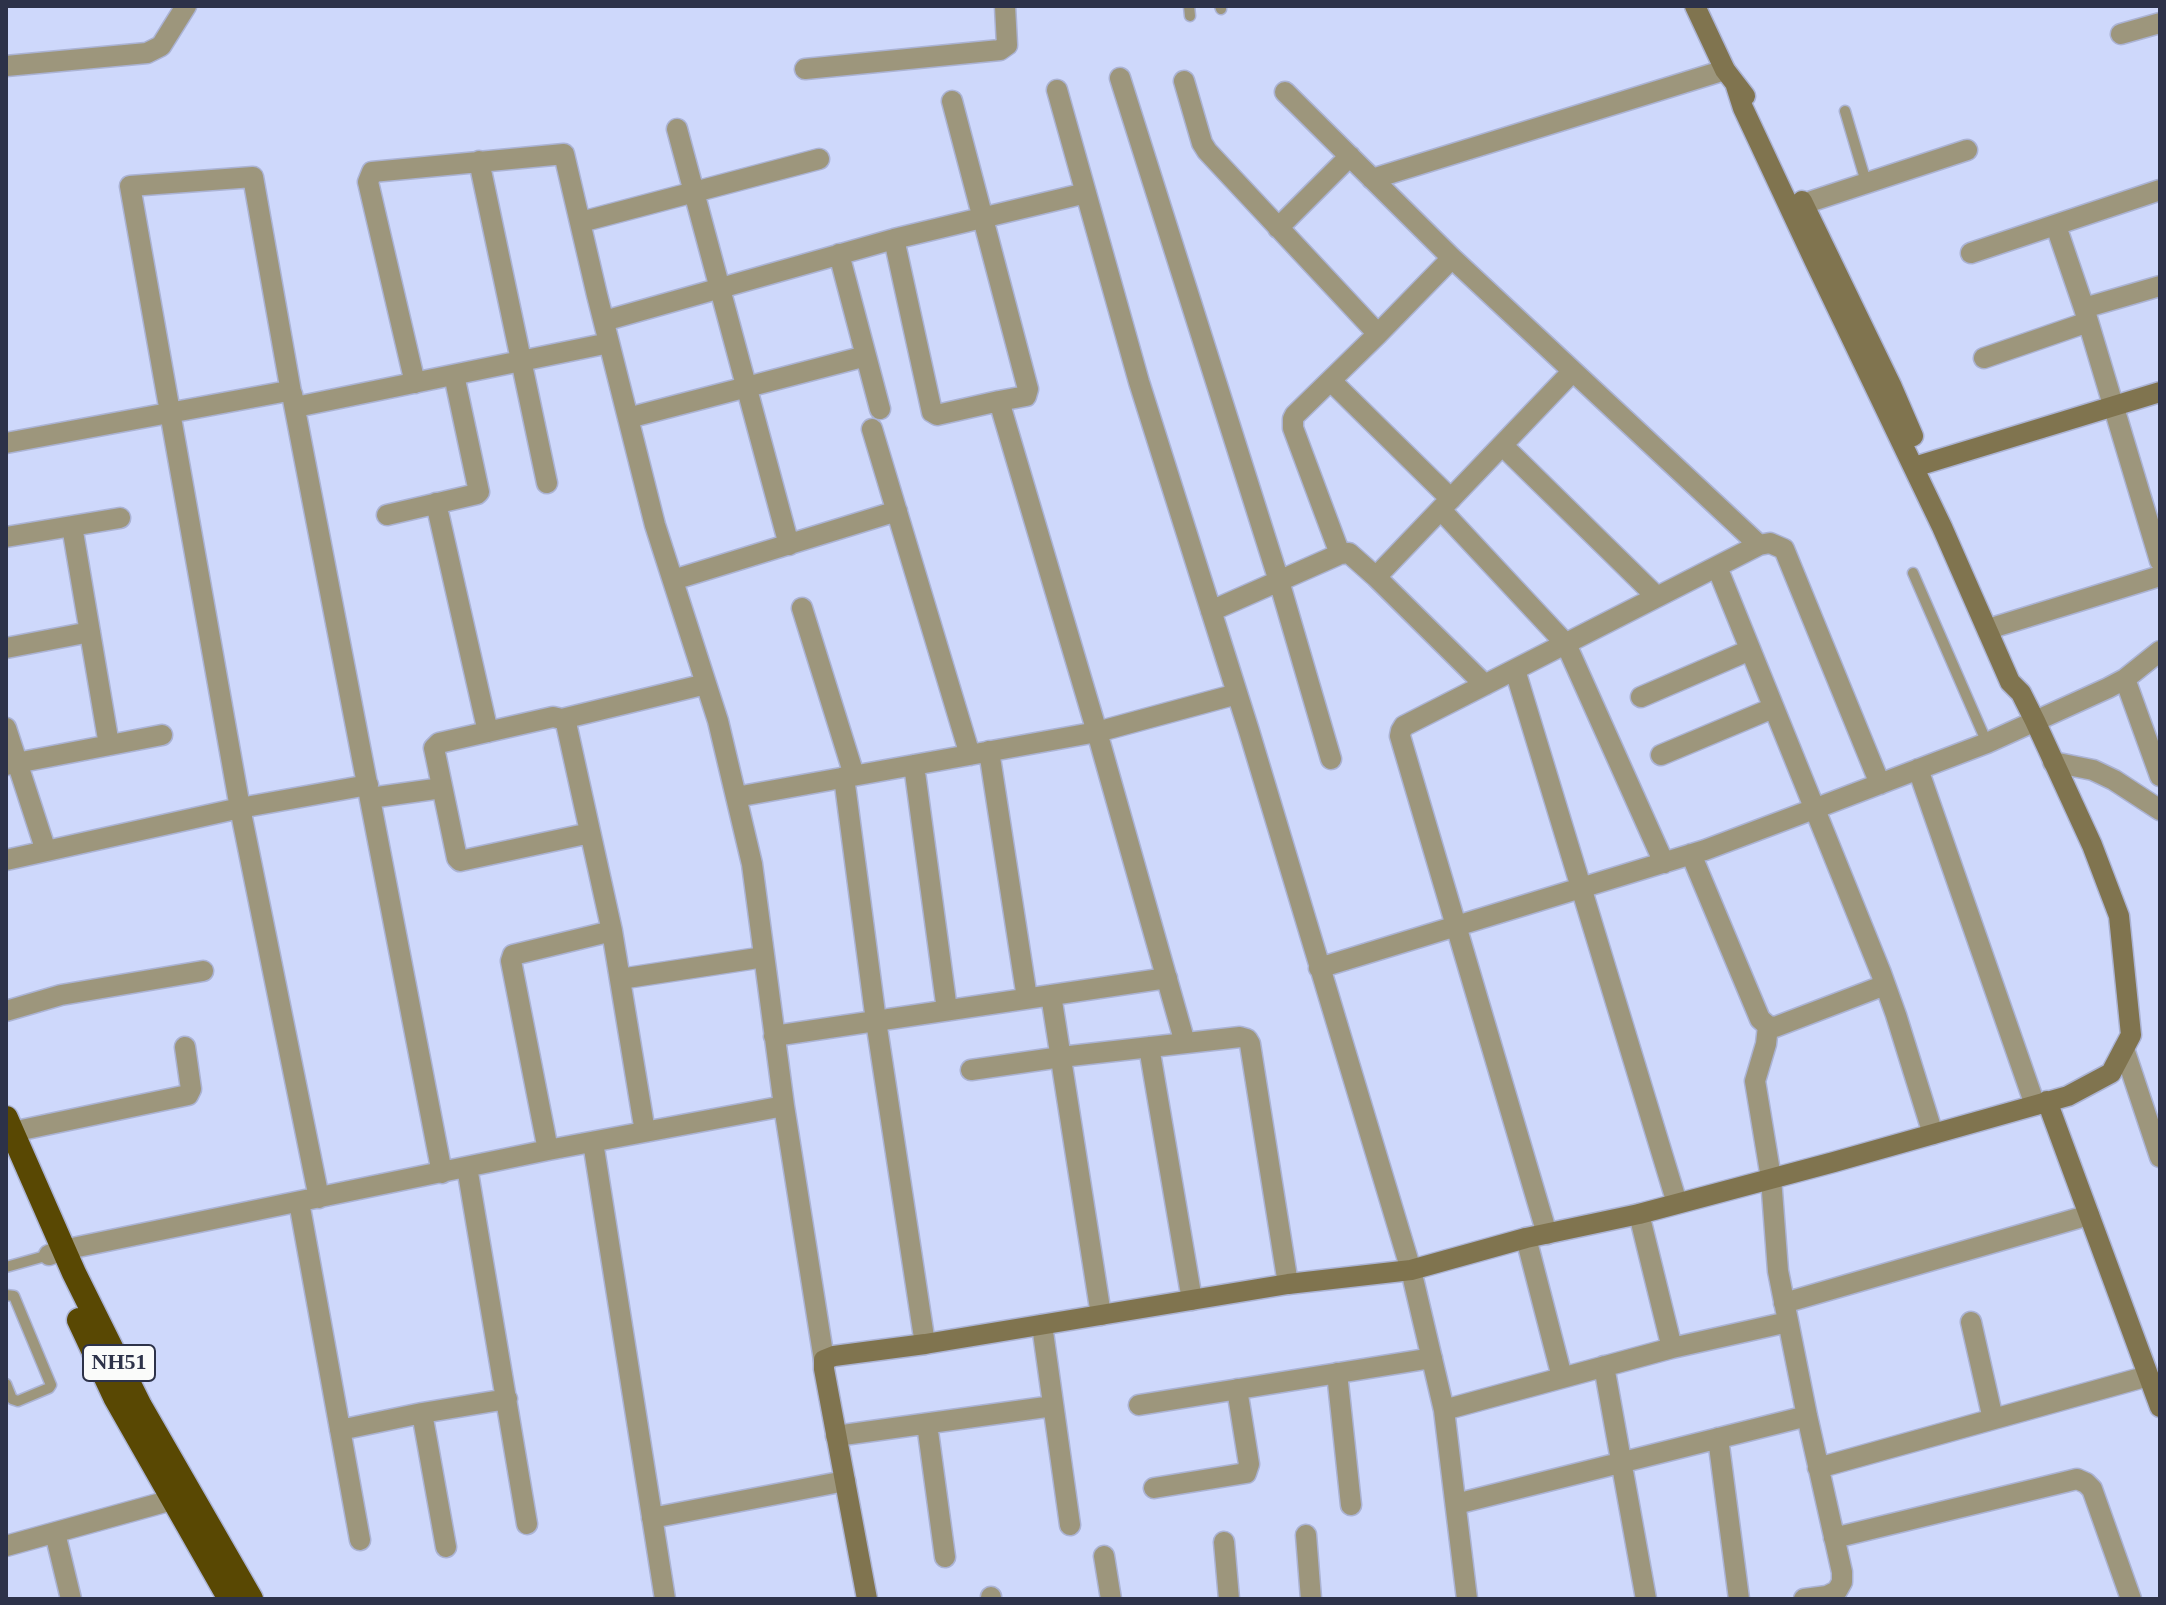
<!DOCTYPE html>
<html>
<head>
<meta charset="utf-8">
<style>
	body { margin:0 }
	#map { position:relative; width:2166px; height:1605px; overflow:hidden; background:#ced8fb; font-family:Georgia,serif }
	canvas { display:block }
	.frame { position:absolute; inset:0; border:8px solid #2d3249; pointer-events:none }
</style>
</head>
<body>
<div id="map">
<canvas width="2166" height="1605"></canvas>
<div class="frame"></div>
</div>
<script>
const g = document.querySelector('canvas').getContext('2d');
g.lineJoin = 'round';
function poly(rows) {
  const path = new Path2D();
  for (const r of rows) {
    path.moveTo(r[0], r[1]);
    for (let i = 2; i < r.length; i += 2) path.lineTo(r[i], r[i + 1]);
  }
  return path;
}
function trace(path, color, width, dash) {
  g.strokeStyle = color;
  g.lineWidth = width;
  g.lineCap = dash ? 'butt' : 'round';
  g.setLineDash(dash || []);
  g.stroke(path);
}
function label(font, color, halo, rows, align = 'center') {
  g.font = font + ' Georgia,serif';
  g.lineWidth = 8;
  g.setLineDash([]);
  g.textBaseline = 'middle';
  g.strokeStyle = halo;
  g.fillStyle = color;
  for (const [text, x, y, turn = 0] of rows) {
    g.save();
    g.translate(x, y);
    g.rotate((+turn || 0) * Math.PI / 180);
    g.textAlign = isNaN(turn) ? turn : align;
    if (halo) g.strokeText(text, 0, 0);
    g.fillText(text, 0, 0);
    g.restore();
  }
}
const lane = poly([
	[1189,6,1190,16],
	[1220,6,1221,9],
	[1845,111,1866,182],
	[1913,573,1987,743],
	[6,1267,49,1255],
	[6,1295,14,1296,51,1385,49,1388,18,1401,12,1399,6,1384]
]);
const street = poly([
	[2121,34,2160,23],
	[6,66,147,53,161,46,186,6],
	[805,69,1000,50,1007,45,1005,6],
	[1120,78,1279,581,1331,759],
	[1184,81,1202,143,1207,151,1378,334],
	[1057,90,1139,382,1249,731,1411,1270,1444,1410,1467,1599],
	[1285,92,1452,258,1759,545],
	[952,101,1028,389,1026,396,999,401,1097,732,1185,1043],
	[677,129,789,545],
	[479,161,547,483],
	[1372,179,1725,70],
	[1803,204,1967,150],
	[581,222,819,159],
	[2056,226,2084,308,2160,561],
	[1278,228,1350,156],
	[894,239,932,412,937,415,999,401],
	[1971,253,2160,190],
	[839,254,880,409],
	[2084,308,2160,286],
	[604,321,894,239,1086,193],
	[1984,358,2088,322],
	[1331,381,1451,499],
	[415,383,368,182,372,172,564,154,597,295,655,525,718,721,752,864,784,1106],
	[291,392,253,177,130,186,240,808,319,1198],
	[296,407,609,343],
	[628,418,866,356],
	[872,429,970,755],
	[6,443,288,391,292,394,442,1173],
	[1502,445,1657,597],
	[436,503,488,732],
	[1441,510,1566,644,1664,863],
	[387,515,477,494,479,492,454,375],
	[72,526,109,745],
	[6,537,120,518],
	[1340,554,1293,428,1293,419,1295,415,1378,334,1452,258],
	[1717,567,1881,973,1896,1015,1933,1134],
	[1376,577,1572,372],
	[673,580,897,511],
	[802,608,854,775],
	[1211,611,1340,554,1349,553,1376,577,1485,685],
	[1988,631,1998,626,2160,576],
	[6,648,90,632],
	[1515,670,1677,1203],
	[2125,679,2160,776],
	[1641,697,1750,650],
	[562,719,706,684],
	[6,728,46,851],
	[989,751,1027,998],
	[1661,755,1773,708],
	[2053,762,2093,770,2114,780,2160,810],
	[6,765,162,735],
	[914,765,947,1010],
	[1918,769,2035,1105],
	[844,777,876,1021,925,1344],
	[736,797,1097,732,1237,694],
	[370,798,442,788],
	[590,833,460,861,457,858,434,748,439,743,553,717,562,719,566,723,612,931,645,1132],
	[1691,854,1760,1019,1768,1026,1775,1027,1885,985],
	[6,860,240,808,368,785],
	[1319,968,1705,850,1814,809,1987,743,2108,688,2125,679,2160,651],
	[620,979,764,957],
	[1051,995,1101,1315],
	[6,1011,61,995,203,971],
	[1768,1026,1766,1044,1755,1081,1771,1178,1778,1271,1807,1416,1842,1572,1842,1582,1837,1591,1827,1596,1804,1599],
	[774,1036,1167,978],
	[1149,1047,1192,1300],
	[2124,1049,2160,1157],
	[971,1070,1061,1057,1240,1037,1247,1039,1250,1044,1288,1284],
	[12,1132,188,1095,191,1089,185,1047],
	[593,1142,665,1599],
	[548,1150,511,961,513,955,612,931],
	[467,1167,527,1524],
	[299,1202,360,1540],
	[1639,1214,1672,1348],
	[1547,1234,1400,736,1401,731,1404,726,1759,545,1770,543,1784,549,1880,784],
	[1526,1238,1562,1377],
	[49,1255,63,1250,548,1150,784,1106,824,1360],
	[1784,1303,2089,1215],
	[1971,1322,1993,1419],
	[1042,1325,1070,1525],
	[1604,1366,1646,1599],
	[1337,1373,1351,1505],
	[1139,1405,1432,1358],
	[1444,1410,1672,1348,1788,1322],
	[422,1413,446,1547],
	[927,1424,945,1557],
	[340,1430,422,1413,507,1399],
	[836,1436,1053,1406],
	[1718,1438,1739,1599],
	[1818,1468,2148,1376],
	[1154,1488,1246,1473,1249,1464,1237,1389],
	[1456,1504,1807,1416],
	[652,1518,845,1481],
	[55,1533,71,1599],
	[1306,1535,1311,1599],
	[1834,1538,2077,1479,2086,1483,2092,1489,2131,1599],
	[1224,1542,1229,1599],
	[6,1546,172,1500],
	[1104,1556,1111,1599],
	[991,1597,991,1599]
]);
const secondary = poly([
	[1695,6,1725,70,1745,96],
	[1802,201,1891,385,1913,436],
	[1914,467,2160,392],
	[2047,1101,2160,1407],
	[867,1599,824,1369,824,1360,834,1356,925,1344,1288,1284,1411,1270,1526,1238,1639,1214,1834,1162,2068,1096,2111,1073,2131,1035,2119,916,2092,845,2035,721,2021,693,2010,682,1942,527,1815,262,1743,108,1736,86]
]);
const highway = poly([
	[6,1118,74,1273,140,1406,251,1599],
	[79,1320,115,1397,230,1599]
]);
trace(lane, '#abb3d4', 13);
trace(street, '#abb3d4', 23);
trace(secondary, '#abb3d4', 23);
trace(highway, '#abb3d4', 27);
trace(lane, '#9d967c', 10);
trace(street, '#9d967c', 20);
trace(secondary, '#80744f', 20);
trace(highway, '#594803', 24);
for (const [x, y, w] of [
	[119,1363,72]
]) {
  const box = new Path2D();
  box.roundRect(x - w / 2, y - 18, w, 36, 6);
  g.fillStyle = '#fafbfa';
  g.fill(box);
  trace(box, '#2d3249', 2);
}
label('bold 22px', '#2d3249', null, [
	["NH51",119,1363]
]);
</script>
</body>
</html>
